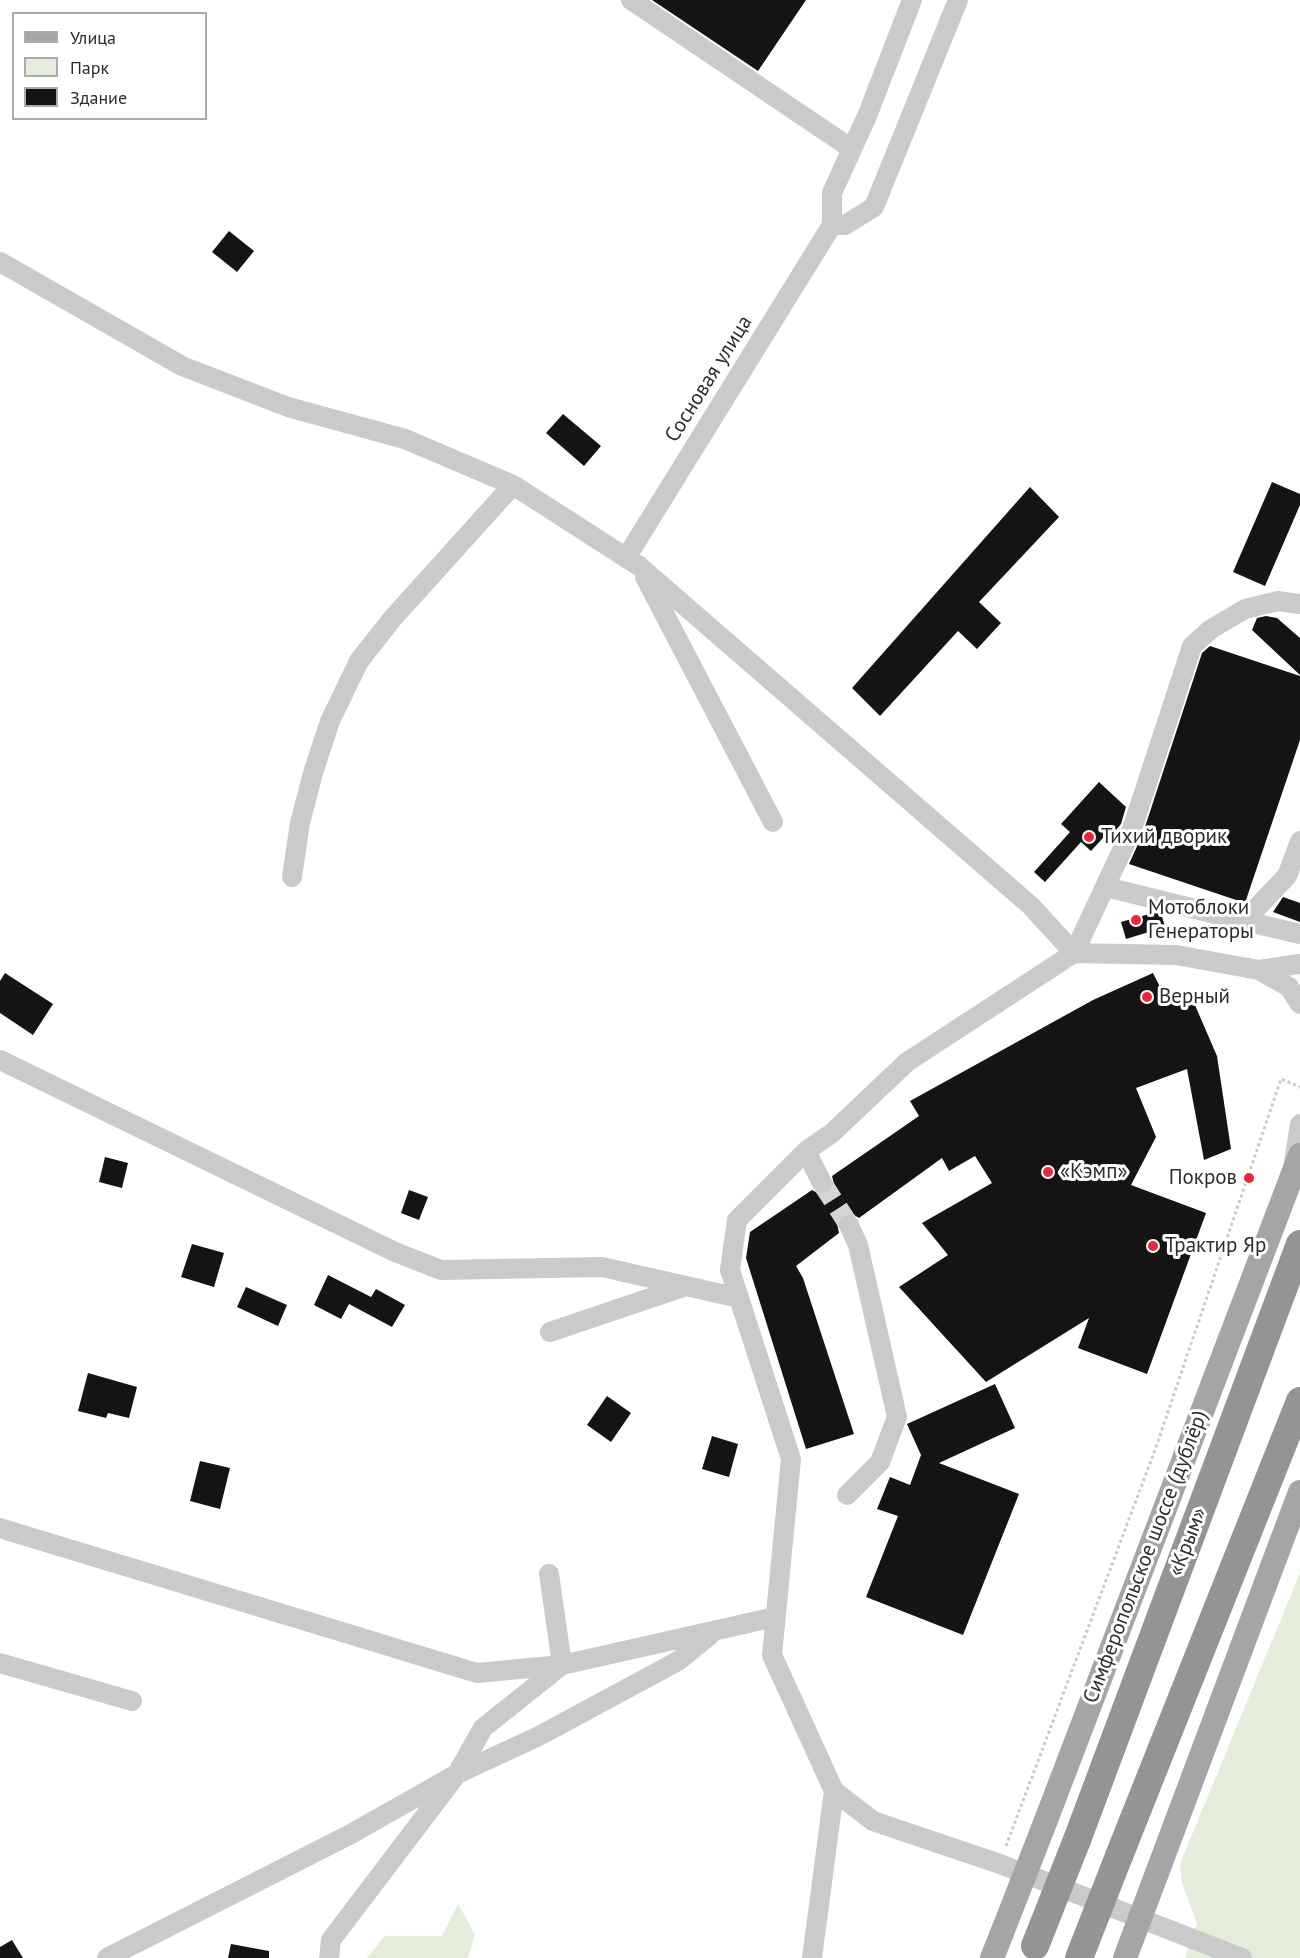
<!DOCTYPE html>
<html>
<head>
<meta charset="utf-8">
<style>
	body { margin:0 }
	#map { position:relative; width:1300px; height:1958px; overflow:hidden; background:#fff; font-family:"PT Sans",sans-serif }
	canvas { display:block }
	.legend { position:absolute; left:12px; top:12px; width:195px; height:108px; box-sizing:border-box; background:#fff; border:2px solid #ababab; margin:0; padding:8px 10px; list-style:none; font-size:18px; color:#2d2d2d }
	.legend li { display:flex; align-items:center; gap:12px; height:30px }
	.legend b { width:30px; border:2px solid #ababab }
</style>
</head>
<body>
<div id="map">
<canvas width="1300" height="1958"></canvas>
<ul class="legend">
<li><b style="height:8px;background:#a5a5a5"></b>Улица</li>
<li><b style="height:16px;background:#e4ecda"></b>Парк</li>
<li><b style="height:16px;background:#141414"></b>Здание</li>
</ul>
</div>
<script>
const g = document.querySelector('canvas').getContext('2d');
g.lineJoin = 'round';
function fill(path, color) {
  g.fillStyle = color;
  g.fill(path, 'evenodd');
}
function poly(rows) {
  const path = new Path2D();
  for (const r of rows) {
    path.moveTo(r[0], r[1]);
    for (let i = 2; i < r.length; i += 2) path.lineTo(r[i], r[i + 1]);
  }
  return path;
}
function trace(path, color, width, dash) {
  g.strokeStyle = color;
  g.lineWidth = width;
  g.lineCap = dash ? 'butt' : 'round';
  g.setLineDash(dash || []);
  g.stroke(path);
}
function label(font, color, halo, rows, align = 'center') {
  g.font = font + ' "PT Sans",sans-serif';
  g.lineWidth = 6;
  g.setLineDash([]);
  g.textBaseline = 'middle';
  g.strokeStyle = halo;
  g.fillStyle = color;
  for (const [text, x, y, turn = 0] of rows) {
    g.save();
    g.translate(x, y);
    g.rotate((+turn || 0) * Math.PI / 180);
    g.textAlign = isNaN(turn) ? turn : align;
    if (halo) g.strokeText(text, 0, 0);
    g.fillText(text, 0, 0);
    g.restore();
  }
}
fill(poly([
	[1300,1573,1300,1958,1185,1958,1197,1923,1182,1883,1180,1864],
	[458,1904,475,1934,468,1958,367,1958,385,1936,442,1936]
]), '#e4ecda');
fill(poly([
	[652,0,806,0,758,71],
	[229,231,254,251,237,272,212,252],
	[563,414,601,446,584,466,546,433],
	[1272,482,1300,494,1300,505,1265,586,1233,572],
	[1030,487,1059,517,979,602,1001,623,977,649,958,631,880,716,852,688],
	[1266,616,1277,618,1300,638,1300,675,1252,630,1257,618],
	[1210,646,1300,676,1300,740,1245,903,1129,864,1143,833,1202,653],
	[1099,782,1126,807,1121,824,1116,830,1113,827,1091,851,1081,842,1045,882,1034,872,1070,832,1061,824],
	[1283,897,1300,903,1300,922,1273,912],
	[1156,912,1161,913,1165,927,1126,939,1121,922],
	[5,973,53,1004,33,1035,0,1013,0,981],
	[1153,973,1165,997,1188,989,1217,1056,1231,1149,1204,1160,1187,1069,1136,1088,1156,1137,1131,1185,1206,1213,1147,1374,1078,1348,1089,1318,986,1382,899,1287,948,1255,922,1223,992,1183,975,1156,949,1171,942,1158,859,1218,851,1213,844,1214,837,1223,839,1233,796,1266,803,1278,854,1434,806,1449,746,1258,750,1232,812,1190,821,1195,828,1193,834,1184,832,1176,919,1116,910,1101,1093,1000],
	[105,1157,128,1163,122,1188,99,1182],
	[409,1190,428,1197,419,1220,401,1213],
	[192,1244,224,1253,214,1287,181,1277],
	[328,1275,371,1297,376,1289,405,1305,392,1327,349,1304,341,1319,314,1305],
	[246,1287,287,1305,278,1326,237,1307],
	[88,1373,137,1387,129,1418,108,1413,106,1418,78,1411],
	[995,1384,1015,1428,939,1463,1019,1494,963,1635,866,1597,898,1516,877,1509,890,1477,910,1485,921,1455,907,1424],
	[607,1396,631,1413,611,1442,587,1425],
	[712,1436,738,1444,729,1477,702,1469],
	[200,1461,230,1468,220,1509,190,1501],
	[12,1940,23,1958,0,1958,0,1947],
	[231,1944,269,1951,269,1958,228,1958]
]), '#141414');
trace(poly([
	[822,1183,849,1225]
]), '#d5d5d5', 20, [20, 10]);
trace(poly([
	[1006,1846,1155,1450,1281,1079,1300,1087]
]), '#cacaca', 3, [3, 3]);
trace(poly([
	[631,0,852,149],
	[832,225,845,225,874,207,958,0],
	[832,225,832,193,867,116,912,0],
	[0,262,182,366,288,407,405,439,513,485,639,566,1031,906,1074,953,1132,829,1192,646,1211,629,1245,609,1278,601,1300,604],
	[626,558,832,225],
	[645,577,773,822],
	[292,877,300,823,313,773,330,721,359,661,392,619,513,485],
	[1106,887,1244,921,1287,876,1300,841],
	[1244,921,1300,934],
	[1259,970,1300,964],
	[0,1060,395,1252,441,1270,602,1267,739,1298],
	[806,1151,822,1183],
	[1293,1168,1300,1124],
	[550,1332,686,1286],
	[847,1495,880,1462,897,1417,858,1245,849,1225],
	[0,1528,477,1673,562,1665,775,1617],
	[0,1663,132,1701],
	[834,1791,873,1821,1000,1864,1242,1958],
	[107,1958,349,1835,457,1774,483,1728,562,1665,549,1574],
	[329,1958,331,1940,457,1774,539,1736,678,1661,710,1635],
	[812,1958,834,1791,772,1655,791,1459,730,1270,737,1220,806,1151,832,1133,907,1062,1074,953,1176,955,1259,970,1289,987,1300,1004]
]), '#cacaca', 20);
trace(poly([
	[1043,1828,1300,1155],
	[1157,1873,1300,1492],
	[992,1958,1002,1933]
]), '#a5a5a5', 24);
trace(poly([
	[1077,1840,1300,1244],
	[1119,1856,1300,1401]
]), '#949494', 28);
trace(poly([
	[1002,1933,1043,1828],
	[1125,1958,1157,1873]
]), '#a5a5a5', 24);
trace(poly([
	[1035,1946,1077,1840],
	[1079,1958,1119,1856]
]), '#949494', 28);
for (const [x, y, r, color] of [
	[1089,837,6,"#f0243c"],
	[1136,920,6,"#f0243c"],
	[1147,997,6,"#f0243c"],
	[1048,1172,6,"#f0243c"],
	[1249,1178,6,"#f0243c"],
	[1153,1246,6,"#f0243c"]
]) {
  const dot = new Path2D();
  dot.arc(x, y, r, 0, 2 * Math.PI);
  g.fillStyle = color;
  g.fill(dot);
  trace(dot, '#fff', 2);
}
label('21px', '#2d2d2d', '#fff', [
	["Сосновая улица",709,379,-58],
	["«Крым»",1188,1542,-69],
	["Симферопольское шоссе (дублёр)",1146,1557,-69]
]);
label('21px', '#2d2d2d', '#fff', [
	["Тихий дворик",1101,837],
	["Мотоблоки",1148,908],
	["Генераторы",1148,932],
	["Верный",1159,997],
	["«Кэмп»",1060,1172],
	["Покров",1237,1178,"right"],
	["Трактир Яр",1165,1246]
], 'left');
</script>
</body>
</html>
